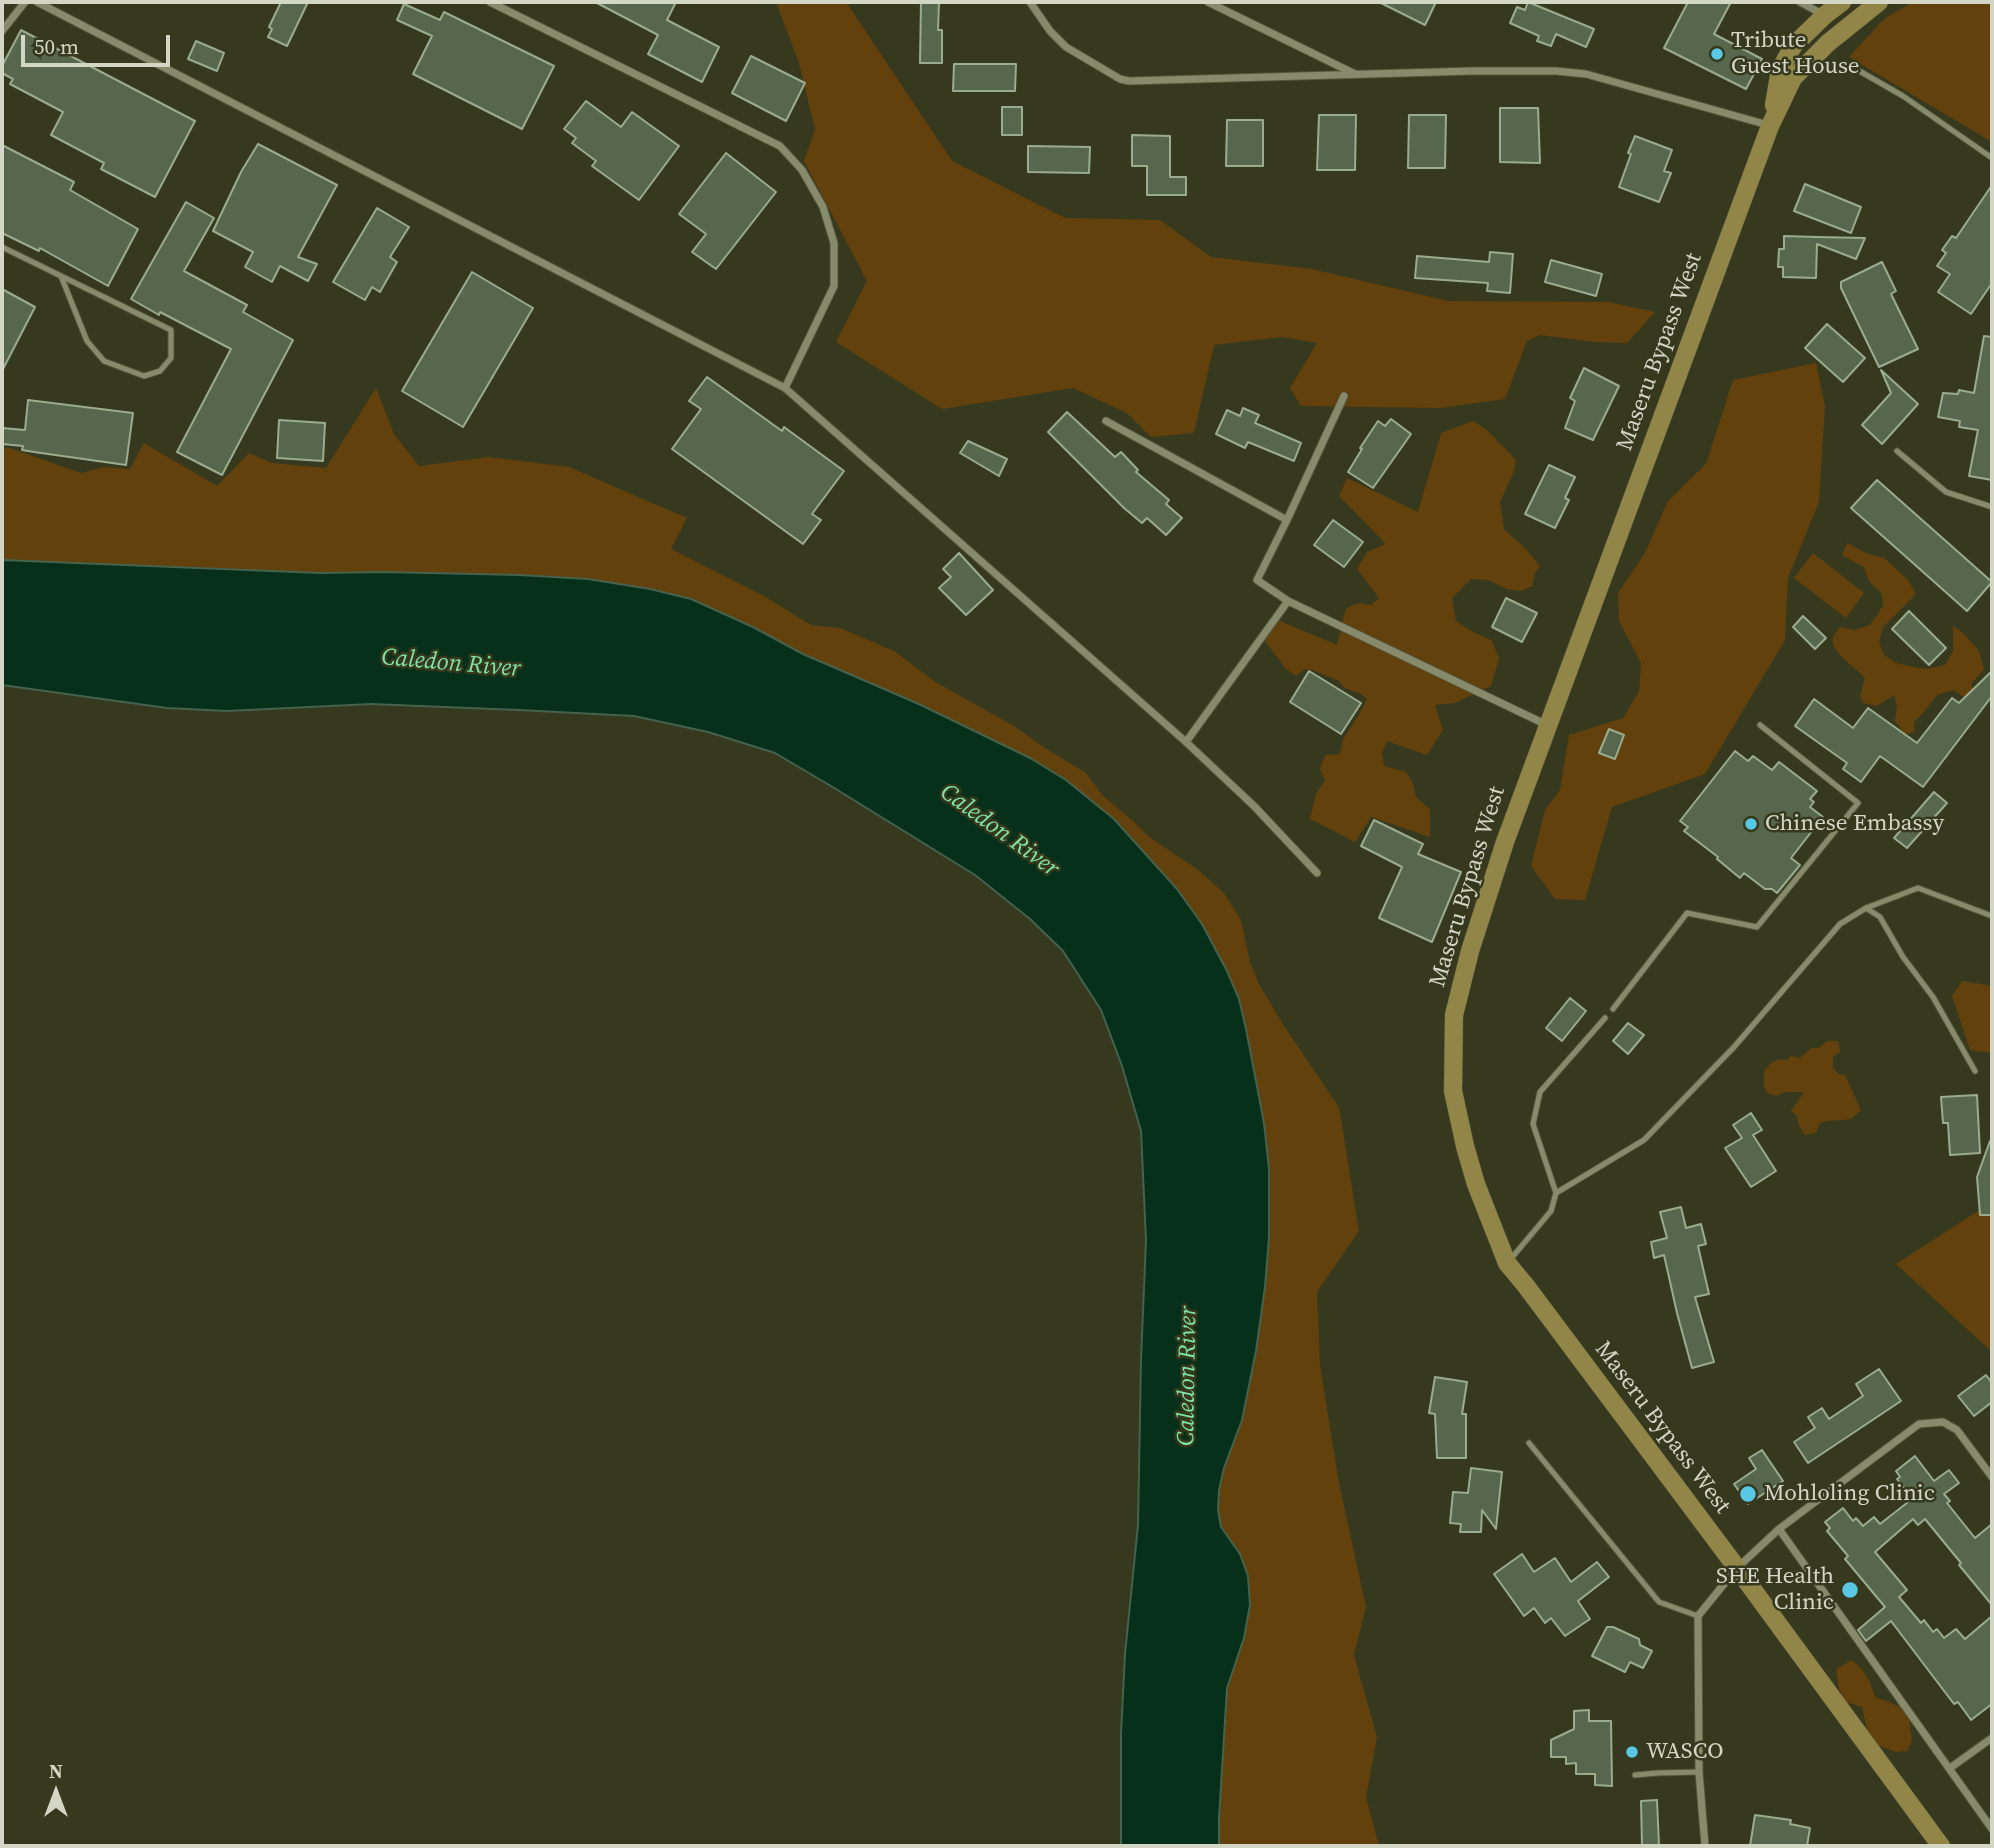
<!DOCTYPE html>
<html>
<head>
<meta charset="utf-8">
<style>
	body { margin:0 }
	#map { position:relative; width:1994px; height:1848px; overflow:hidden; background:#36391d; font-family:"Source Serif 4",serif }
	canvas { display:block }
	.frame { position:absolute; inset:0; border:4px solid #d3d5c5; pointer-events:none }
	.north { position:absolute; left:21px; top:1757px; width:70px; height:70px; -webkit-text-stroke:5px #36391d; paint-order:stroke; rotate:0deg; font-size:19px; font-weight:700; line-height:28px; text-align:center; color:#d3d5c5 }
	.north::after { content:''; display:block; margin:auto; width:24px; height:32px; background:#d3d5c5; clip-path:polygon(50% 0,100% 100%,50% 72%,0 100%) }
	.scale { position:absolute; left:21px; top:35px; width:149px; height:32px; box-sizing:border-box; border:4px solid #d3d5c5; border-top:0; padding-left:9px; font-size:21px; line-height:24px; white-space:nowrap; color:#d3d5c5; -webkit-text-stroke:5px #36391d; paint-order:stroke }
</style>
</head>
<body>
<div id="map">
<canvas width="1994" height="1848"></canvas>
<div class="frame"></div>
<div class="north">N</div>
<div class="scale">50 m</div>
</div>
<script>
const g = document.querySelector('canvas').getContext('2d');
g.lineJoin = 'round';
function fill(path, color) {
  g.fillStyle = color;
  g.fill(path, 'evenodd');
}
function poly(rows) {
  const path = new Path2D();
  for (const r of rows) {
    path.moveTo(r[0], r[1]);
    for (let i = 2; i < r.length; i += 2) path.lineTo(r[i], r[i + 1]);
  }
  return path;
}
function trace(path, color, width, dash) {
  g.strokeStyle = color;
  g.lineWidth = width;
  g.lineCap = dash ? 'butt' : 'round';
  g.setLineDash(dash || []);
  g.stroke(path);
}
function label(font, color, halo, rows, align = 'center') {
  g.font = font + ' "Source Serif 4",serif';
  g.lineWidth = 5;
  g.setLineDash([]);
  g.textBaseline = 'middle';
  g.strokeStyle = halo;
  g.fillStyle = color;
  for (const [text, x, y, turn = 0] of rows) {
    g.save();
    g.translate(x, y);
    g.rotate((+turn || 0) * Math.PI / 180);
    g.textAlign = isNaN(turn) ? turn : align;
    if (halo) g.strokeText(text, 0, 0);
    g.fillText(text, 0, 0);
    g.restore();
  }
}
fill(poly([
	[776,2,846,2,952,161,1065,218,1160,220,1211,257,1312,269,1448,301,1608,302,1655,312,1627,343,1595,342,1540,335,1527,341,1505,399,1441,408,1301,406,1290,388,1317,343,1282,337,1214,345,1194,433,1151,437,1127,413,1073,388,942,409,836,342,867,281,804,161,815,129,799,63],
	[1913,2,1992,2,1992,142,1849,57,1885,18],
	[1816,363,1825,406,1819,502,1788,578,1785,640,1705,774,1612,807,1585,900,1555,899,1531,866,1545,810,1560,790,1569,735,1623,718,1639,691,1641,663,1619,621,1618,593,1645,553,1668,501,1706,464,1733,380],
	[376,388,394,434,419,466,489,457,569,467,687,518,671,549,764,596,811,625,840,628,894,651,937,683,1014,726,1042,746,1086,773,1103,796,1132,820,1149,837,1197,869,1224,893,1241,920,1250,962,1259,984,1286,1029,1339,1107,1359,1231,1317,1292,1320,1365,1339,1483,1366,1607,1354,1655,1377,1737,1366,1797,1379,1846,1219,1846,1219,1818,1227,1688,1244,1638,1240,1554,1221,1527,1218,1510,1219,1490,1224,1468,1242,1420,1256,1351,1265,1287,1269,1237,1269,1169,1264,1123,1239,999,1202,924,1177,889,1114,819,1066,780,1030,758,921,705,803,654,753,627,691,599,650,589,588,579,519,575,382,572,320,573,2,560,2,448,10,448,81,473,104,467,130,469,144,443,217,486,249,453,272,463,326,468],
	[1473,421,1487,430,1516,460,1514,471,1500,502,1504,529,1526,549,1540,566,1535,573,1532,586,1521,591,1507,589,1488,580,1471,579,1452,598,1456,621,1473,632,1491,640,1499,658,1491,686,1455,703,1435,705,1443,730,1427,755,1387,741,1382,753,1384,766,1406,772,1412,781,1416,797,1430,809,1430,837,1371,817,1355,842,1310,819,1316,794,1325,780,1320,769,1325,755,1340,754,1343,739,1359,715,1367,699,1361,694,1344,688,1339,681,1312,670,1305,669,1296,676,1285,668,1263,638,1273,618,1337,645,1346,608,1359,603,1371,605,1379,598,1357,569,1367,552,1386,544,1339,496,1347,478,1418,512,1441,433],
	[1847,543,1866,553,1884,558,1908,580,1916,594,1883,627,1879,642,1884,655,1896,663,1914,667,1926,669,1945,665,1953,651,1953,626,1963,633,1979,651,1984,669,1971,684,1977,699,1967,699,1953,690,1937,695,1923,713,1914,722,1915,732,1905,734,1895,721,1897,706,1894,695,1877,706,1863,703,1860,696,1865,678,1839,654,1833,645,1833,636,1840,627,1855,630,1870,625,1883,606,1882,594,1869,581,1864,567,1842,555],
	[1813,553,1864,593,1846,618,1794,578],
	[1962,981,1992,986,1992,1053,1970,1050,1952,996],
	[1827,1041,1838,1041,1840,1052,1833,1057,1833,1068,1839,1074,1845,1075,1861,1110,1851,1119,1821,1122,1815,1133,1805,1135,1798,1124,1797,1116,1791,1111,1804,1092,1785,1092,1776,1096,1768,1093,1764,1088,1764,1071,1771,1063,1780,1059,1787,1060,1791,1056,1800,1058,1811,1048,1819,1048],
	[1992,1202,1992,1352,1896,1264],
	[1852,1660,1861,1668,1870,1682,1875,1697,1899,1706,1909,1717,1912,1741,1907,1751,1896,1752,1870,1742,1862,1707,1846,1702,1839,1689,1836,1669]
]), '#63410c');
const water = poly([
	[2,560,320,573,382,572,519,575,588,579,650,589,691,599,753,627,803,654,921,705,1030,758,1066,780,1114,819,1177,889,1202,924,1227,971,1239,999,1246,1029,1264,1123,1269,1169,1269,1237,1265,1287,1256,1351,1242,1420,1224,1468,1219,1490,1218,1510,1221,1527,1240,1554,1248,1576,1250,1605,1244,1638,1227,1688,1219,1818,1219,1846,1121,1846,1121,1734,1125,1654,1138,1525,1141,1360,1146,1240,1141,1131,1122,1066,1101,1010,1063,951,1030,919,975,875,831,786,775,753,708,732,634,716,519,710,371,704,227,711,167,708,2,685,2,560]
]);
fill(water, '#063019');
trace(water, '#44624d', 2);
const building = poly([
	[281,2,308,2,287,46,268,37,272,29,269,27,281,2],
	[595,2,676,2,667,20,719,47,702,82,648,54,658,35,595,2],
	[921,2,939,2,938,30,942,30,942,63,920,63,921,2],
	[1379,2,1436,2,1425,25,1379,2],
	[1528,2,1594,29,1586,47,1556,34,1551,46,1537,41,1539,36,1510,23,1517,7,1525,10,1528,2],
	[1688,2,1731,2,1714,34,1762,59,1746,89,1664,48,1688,2],
	[404,4,440,20,444,12,554,66,522,129,413,74,432,36,397,20,404,4],
	[21,30,195,121,155,197,101,169,104,163,51,135,63,112,10,84,13,79,2,73,2,66,21,30],
	[196,41,224,53,217,71,188,59,196,41],
	[751,56,805,83,786,121,732,93,751,56],
	[954,64,1016,64,1015,91,953,91,954,64],
	[586,101,621,127,632,112,679,146,639,200,592,166,596,161,572,143,576,138,564,129,586,101],
	[1002,107,1022,107,1022,135,1002,135,1002,107],
	[1500,108,1538,108,1540,163,1500,162,1500,108],
	[1319,115,1356,115,1355,170,1317,170,1319,115],
	[1409,115,1446,115,1445,168,1408,168,1409,115],
	[1227,120,1263,120,1263,166,1226,166,1227,120],
	[1132,135,1170,136,1170,177,1186,177,1186,195,1147,195,1147,166,1132,166,1132,135],
	[1635,136,1672,150,1664,171,1671,173,1659,202,1619,187,1631,154,1628,153,1635,136],
	[258,144,337,185,298,257,317,264,308,281,280,266,272,282,245,267,253,252,213,231,241,172,258,144],
	[2,145,74,182,70,190,138,229,108,286,40,248,39,251,2,233,2,145],
	[1028,146,1090,147,1089,173,1028,172,1028,146],
	[726,153,776,192,716,269,692,252,706,234,679,214,726,153],
	[1805,184,1861,207,1851,233,1794,211,1805,184],
	[1992,185,1992,283,1971,314,1938,292,1950,274,1937,266,1946,253,1942,250,1952,236,1956,238,1992,185],
	[186,202,214,218,184,271,247,305,243,312,293,340,222,475,177,452,231,349,160,312,159,315,131,299,186,202],
	[377,208,409,227,390,257,397,262,380,292,372,287,365,300,333,282,377,208],
	[1784,236,1817,237,1865,238,1856,259,1817,244,1816,278,1783,277,1783,267,1778,267,1779,249,1784,249,1784,236],
	[1490,252,1513,254,1510,293,1487,291,1488,283,1415,278,1417,256,1489,262,1490,252],
	[1551,260,1602,274,1596,296,1545,282,1551,260],
	[1882,262,1896,291,1891,294,1918,349,1879,367,1841,288,1841,282,1882,262],
	[472,272,533,308,463,427,402,391,472,272],
	[2,289,35,307,2,371,2,289],
	[1827,324,1865,358,1843,382,1805,348,1827,324],
	[1984,336,1992,337,1992,480,1969,476,1978,430,1959,427,1960,421,1938,417,1943,393,1958,394,1959,390,1974,393,1984,336],
	[1584,368,1619,386,1593,440,1565,428,1575,401,1570,398,1584,368],
	[1881,370,1918,404,1882,444,1862,425,1891,393,1881,370],
	[707,377,782,431,784,427,844,471,812,514,821,520,803,544,672,449,701,409,689,401,707,377],
	[28,400,133,413,126,465,34,452,22,450,23,446,2,444,2,428,25,430,28,400],
	[1243,408,1259,415,1255,423,1301,443,1294,461,1248,442,1245,448,1216,434,1227,410,1240,416,1243,408],
	[1067,412,1115,457,1121,452,1138,470,1136,472,1169,500,1166,504,1182,518,1166,535,1147,518,1142,523,1124,508,1048,432,1067,412],
	[1391,419,1411,434,1373,488,1348,472,1362,449,1360,448,1378,421,1385,426,1391,419],
	[279,420,325,423,323,461,277,458,279,420],
	[968,441,1007,459,999,476,960,453,968,441],
	[1549,465,1575,477,1565,498,1569,500,1555,528,1525,514,1549,465],
	[1877,480,1992,582,1967,611,1851,508,1877,480],
	[1333,520,1363,542,1344,567,1314,545,1333,520],
	[959,553,993,590,966,615,939,588,951,577,943,569,959,553],
	[1506,598,1537,613,1522,642,1492,627,1506,598],
	[1909,611,1946,648,1929,665,1892,629,1909,611],
	[1803,616,1826,638,1815,649,1793,627,1803,616],
	[1309,671,1361,703,1341,734,1290,702,1309,671],
	[1992,671,1992,696,1923,787,1880,756,1861,782,1843,769,1847,763,1795,726,1814,699,1853,728,1868,708,1917,743,1952,698,1959,703,1992,671],
	[1609,729,1624,735,1615,759,1599,753,1609,729],
	[1735,751,1748,761,1753,756,1772,770,1779,762,1817,791,1810,799,1814,802,1810,807,1823,817,1791,858,1800,865,1777,893,1772,889,1765,889,1744,873,1740,878,1717,859,1718,857,1684,831,1688,827,1680,821,1735,751],
	[1934,792,1947,803,1907,848,1894,838,1934,792],
	[1374,820,1423,844,1418,854,1461,872,1432,942,1379,918,1402,867,1361,846,1374,820],
	[1570,998,1586,1011,1562,1041,1546,1028,1570,998],
	[1628,1023,1644,1035,1628,1054,1613,1041,1628,1023],
	[1977,1095,1980,1153,1950,1155,1948,1123,1943,1123,1941,1097,1977,1095],
	[1751,1113,1762,1130,1753,1135,1776,1171,1751,1187,1725,1148,1742,1138,1733,1125,1751,1113],
	[1990,1141,1992,1141,1992,1215,1980,1215,1977,1177,1990,1141],
	[1681,1207,1686,1228,1701,1224,1706,1244,1698,1246,1709,1294,1695,1297,1714,1362,1692,1368,1677,1313,1664,1255,1654,1258,1651,1242,1667,1238,1660,1212,1681,1207],
	[1879,1369,1901,1401,1808,1463,1794,1442,1815,1428,1808,1417,1822,1408,1829,1419,1863,1396,1856,1384,1879,1369],
	[1986,1375,1992,1383,1992,1402,1974,1416,1958,1396,1986,1375],
	[1435,1377,1467,1382,1462,1414,1466,1414,1466,1458,1437,1458,1435,1414,1429,1413,1435,1377],
	[1762,1450,1783,1481,1748,1504,1734,1484,1756,1469,1749,1458,1762,1450],
	[1915,1456,1934,1481,1949,1470,1959,1483,1944,1494,1950,1501,1947,1503,1975,1538,1992,1524,1992,1605,1959,1565,1961,1563,1925,1519,1918,1525,1913,1519,1875,1552,1907,1590,1899,1597,1921,1623,1924,1620,1933,1632,1937,1629,1944,1638,1956,1629,1965,1639,1992,1616,1992,1704,1971,1720,1958,1702,1954,1704,1891,1621,1866,1641,1858,1630,1885,1607,1845,1559,1848,1556,1827,1531,1830,1528,1825,1522,1843,1508,1853,1521,1856,1518,1863,1526,1874,1517,1880,1524,1912,1499,1897,1479,1900,1477,1896,1471,1915,1456],
	[1471,1468,1502,1472,1496,1529,1482,1510,1481,1532,1460,1532,1461,1524,1450,1523,1453,1492,1468,1493,1471,1468],
	[1522,1554,1534,1572,1555,1558,1571,1582,1597,1562,1609,1577,1578,1601,1590,1619,1565,1636,1551,1618,1545,1623,1534,1608,1524,1616,1494,1574,1522,1554],
	[1607,1627,1613,1627,1639,1639,1640,1645,1652,1651,1643,1668,1630,1662,1625,1672,1592,1656,1607,1627],
	[1589,1710,1589,1721,1611,1721,1612,1786,1595,1785,1595,1774,1576,1774,1576,1763,1566,1764,1566,1757,1551,1757,1551,1740,1574,1729,1574,1711,1589,1710],
	[1657,1800,1659,1846,1642,1846,1641,1801,1657,1800],
	[1755,1815,1791,1820,1790,1824,1810,1828,1807,1846,1750,1846,1755,1815]
]);
fill(building, '#57674d');
trace(building, '#9aac8f', 2);
const lane = poly([
	[1856,69,1903,96,1992,158],
	[2,247,61,276,171,330,171,358,160,371,144,376,104,361,87,341,61,276],
	[1897,451,1946,492,1992,507],
	[1866,908,1880,917,1903,957,1933,997,1975,1071],
	[1613,1009,1687,913,1757,927,1858,803,1760,725],
	[1556,1193,1644,1140,1734,1047,1840,924,1866,908,1918,888,1992,916],
	[1509,1261,1551,1211,1556,1193,1533,1124,1540,1092,1605,1018],
	[1529,1443,1659,1602,1698,1616],
	[1635,1775,1657,1773,1699,1772]
]);
const street = poly([
	[37,2,785,388,1186,742,1254,806,1317,873],
	[490,2,780,146,802,170,823,207,834,243,834,286,785,388],
	[1030,2,1050,31,1066,47,1120,79,1129,81,1472,71,1556,71,1586,74,1768,125],
	[1208,2,1355,74],
	[1800,2,1824,15],
	[2,31,25,2],
	[1106,421,1287,520],
	[1288,601,1547,725],
	[1186,742,1288,601,1257,580,1287,520,1344,396],
	[1779,1529,1992,1829],
	[1950,1768,1992,1738],
	[1705,1846,1699,1772,1698,1616,1737,1568,1779,1529,1919,1424,1943,1422,1957,1430,1992,1477]
]);
const primary = poly([
	[1879,2,1828,43,1793,78,1770,126,1505,842,1470,951,1454,1015,1453,1091,1465,1146,1476,1184,1507,1263,1526,1286,1737,1568,1941,1846],
	[1774,105,1780,70,1793,46,1825,15,1842,2]
]);
trace(lane, '#54563e', 7);
trace(street, '#54563e', 9);
trace(primary, '#54563e', 19);
trace(lane, '#878b6b', 5);
trace(street, '#878b6b', 7);
trace(primary, '#918548', 18);
for (const [x, y, r, color] of [
	[1717,54,7,"#59c8e4"],
	[1751,824,7,"#59c8e4"],
	[1748,1494,9,"#59c8e4"],
	[1850,1590,9,"#59c8e4"],
	[1632,1752,7,"#59c8e4"]
]) {
  const dot = new Path2D();
  dot.arc(x, y, r, 0, 2 * Math.PI);
  g.fillStyle = color;
  g.fill(dot);
  trace(dot, '#36391d', 2.5);
}
label('23px', '#d3d5c5', '#36391d', [
	["Tribute",1731,41],
	["Guest House",1731,67],
	["Chinese Embassy",1765,824],
	["Mohloling Clinic",1764,1494],
	["SHE Health",1834,1577,"right"],
	["Clinic",1834,1603,"right"],
	["WASCO",1646,1752]
], 'left');
label('23px', '#d3d5c5', '#36391d', [
	["Maseru Bypass West",1660,352,-70],
	["Maseru Bypass West",1468,887,-73],
	["Maseru Bypass West",1662,1428,53]
]);
label('italic 24px', '#7ee4a4', '#36391d', [
	["Caledon River",451,664,5],
	["Caledon River",999,831,36],
	["Caledon River",1188,1376,-89]
]);
</script>
</body>
</html>
